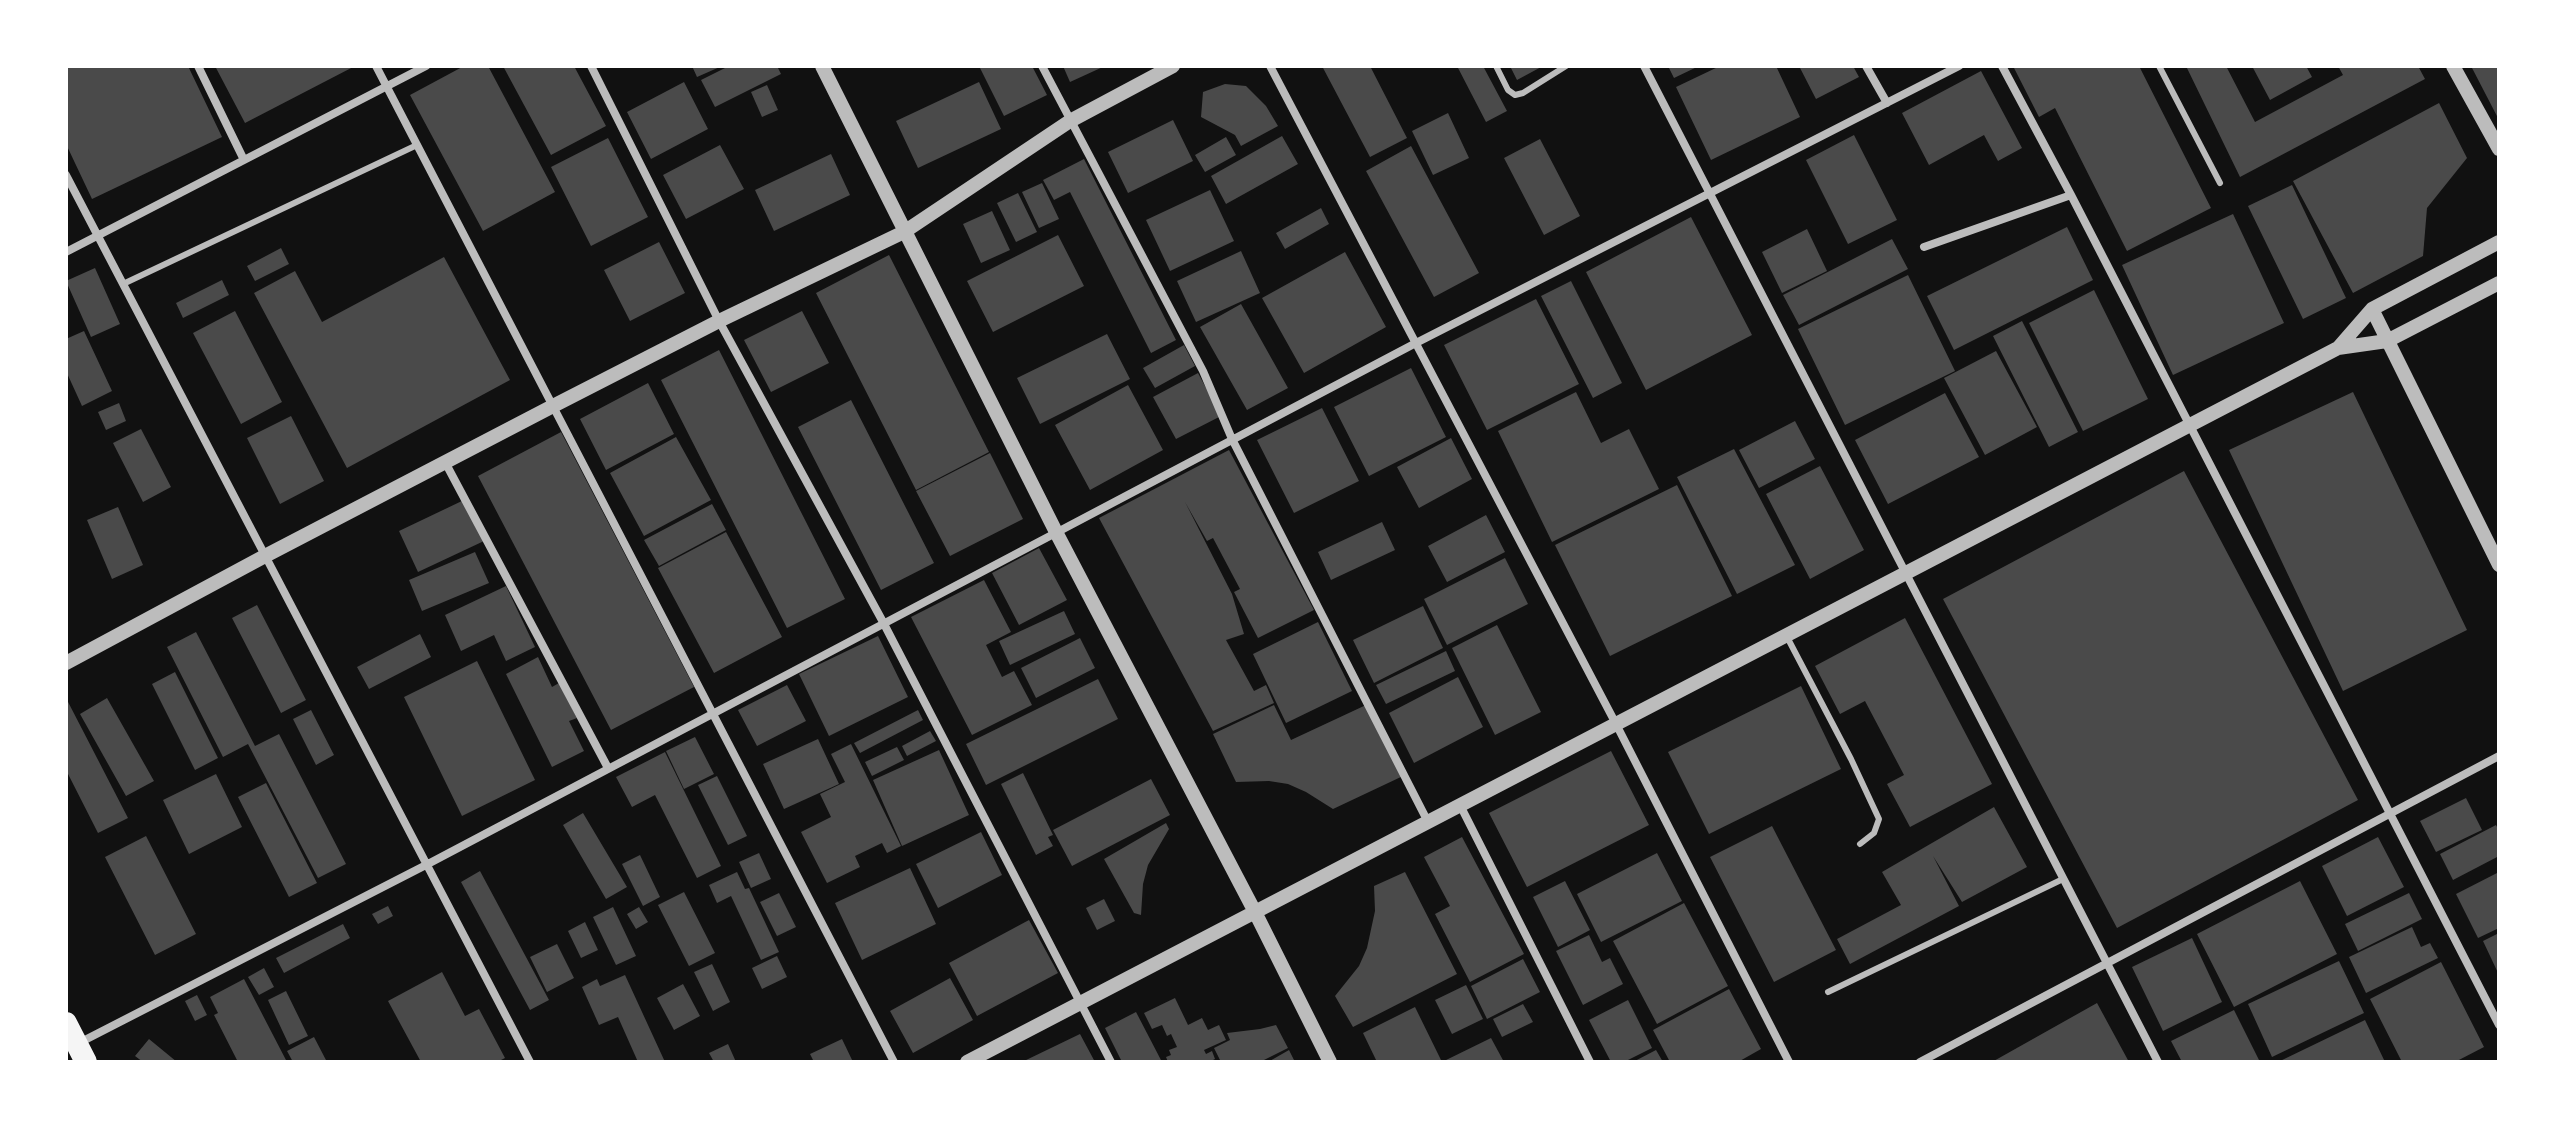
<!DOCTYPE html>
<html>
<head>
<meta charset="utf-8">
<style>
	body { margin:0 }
	#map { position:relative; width:2565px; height:1128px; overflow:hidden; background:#111; font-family:"Fira Sans",sans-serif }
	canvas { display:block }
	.frame { position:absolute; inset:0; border:68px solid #fff; pointer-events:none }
</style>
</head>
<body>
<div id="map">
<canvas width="2565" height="1128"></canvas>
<div class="frame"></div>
</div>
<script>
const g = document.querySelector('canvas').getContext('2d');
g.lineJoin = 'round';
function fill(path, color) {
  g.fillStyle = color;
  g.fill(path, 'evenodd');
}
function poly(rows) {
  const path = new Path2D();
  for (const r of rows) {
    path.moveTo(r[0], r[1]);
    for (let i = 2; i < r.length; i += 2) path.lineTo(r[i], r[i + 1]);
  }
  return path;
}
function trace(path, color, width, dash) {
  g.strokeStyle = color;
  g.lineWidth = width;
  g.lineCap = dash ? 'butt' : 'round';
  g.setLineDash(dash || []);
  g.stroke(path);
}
fill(poly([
	[66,66,188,66,222,137,92,199,66,144],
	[215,66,355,66,245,123],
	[464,66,488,66,555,192,483,231,410,95],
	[503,66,574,66,606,126,551,155],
	[692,66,722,66,697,77],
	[729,66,777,66,781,74,715,107,701,80],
	[979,66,1032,66,1047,95,1004,116],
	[1063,66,1105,66,1070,82],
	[1322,66,1370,66,1407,138,1370,157],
	[1457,66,1483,66,1507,111,1486,122],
	[1510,66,1543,66,1517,80],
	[1668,66,1699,66,1674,78],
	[1720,66,1776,66,1800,117,1711,160,1676,87],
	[1799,66,1853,66,1859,77,1816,99],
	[2013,66,2139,66,2211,208,2127,251,2055,108,2039,117],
	[2186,66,2226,66,2255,122,2343,75,2338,66,2418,66,2425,79,2240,177],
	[2252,66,2306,66,2312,77,2270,100],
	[2471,66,2499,66,2499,120],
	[1981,71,2022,148,1998,161,1984,135,1929,165,1902,113],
	[684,82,708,129,651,159,627,112],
	[979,82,1001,129,918,168,896,121],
	[1225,84,1246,86,1266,106,1278,126,1241,146,1235,135,1201,117,1203,92],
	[767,85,778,110,762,117,751,92],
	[2439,103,2467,158,2427,208,2423,256,2353,293,2293,181],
	[1448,113,1469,158,1433,175,1412,131],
	[1173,120,1193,161,1128,193,1108,152],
	[1854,135,1897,220,1848,244,1806,160],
	[1282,136,1298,164,1226,204,1211,176],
	[1226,137,1236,155,1205,172,1195,155],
	[608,138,648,217,591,246,551,167],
	[1540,139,1580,216,1544,235,1504,158],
	[720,145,744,189,686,219,663,175],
	[1411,146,1479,273,1434,297,1366,171],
	[831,154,850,195,774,231,755,190],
	[1084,159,1176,340,1151,353,1070,192,1054,200,1043,180],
	[1042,183,1059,219,1039,228,1022,192],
	[2292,185,2346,298,2303,319,2248,206],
	[1210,190,1234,241,1170,271,1146,220],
	[1018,193,1037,232,1016,242,997,203],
	[1321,208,1329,224,1285,249,1276,233],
	[992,211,1010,250,981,263,963,224],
	[2233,214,2284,323,2173,375,2122,265],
	[1691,217,1752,335,1646,390,1586,272],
	[2067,227,2093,280,1954,350,1927,296],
	[1807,229,1827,271,1782,293,1762,252],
	[1058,235,1084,286,993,332,967,281],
	[1892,239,1908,269,1799,325,1783,295],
	[659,242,685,293,630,321,604,270],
	[281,248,289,264,255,281,247,266],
	[1241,251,1260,293,1196,322,1177,281],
	[1345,252,1386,327,1304,373,1262,298],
	[889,255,989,452,916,490,816,293],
	[444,257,510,380,347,468,254,293,295,271,322,322],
	[95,268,120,324,91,337,66,281],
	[1908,275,1955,371,1845,425,1798,329],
	[222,280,229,295,183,318,176,303],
	[1571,281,1622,383,1593,398,1541,296],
	[2094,290,2148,399,2083,431,2029,323],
	[1536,299,1579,384,1487,430,1444,345],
	[1241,304,1288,388,1247,410,1200,327],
	[235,311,282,402,241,424,193,333],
	[802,311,829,363,771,392,744,340],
	[2022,321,2078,432,2049,447,1993,336],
	[84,331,112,391,82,406,66,371,66,339],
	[1107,334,1130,379,1040,424,1017,378],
	[1184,345,1195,366,1155,388,1143,368],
	[719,350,845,599,787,628,661,380],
	[1996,351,2037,427,1985,455,1944,378],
	[1411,368,1446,437,1369,476,1334,407],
	[1198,373,1221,416,1176,439,1153,397],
	[648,383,674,434,606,470,580,419],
	[1128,385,1163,450,1090,490,1055,425],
	[1576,392,1601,443,1629,429,1659,489,1552,542,1498,431],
	[2353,392,2467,630,2343,691,2229,450],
	[1945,393,1979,457,1888,504,1855,440],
	[851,400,934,563,881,590,798,427],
	[119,403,126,421,106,430,98,412],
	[1322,408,1359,481,1294,513,1257,440],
	[291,416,324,481,280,504,247,438],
	[1795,421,1815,459,1759,488,1739,450],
	[141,429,171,487,143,502,113,443],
	[561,432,694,687,611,730,478,476],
	[676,437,711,500,644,536,610,473],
	[1451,438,1472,479,1419,508,1397,467],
	[1734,449,1795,565,1737,594,1677,477],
	[1229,450,1314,610,1258,638,1234,592,1240,589,1213,538,1207,541,1185,502,1232,594,1244,634,1226,640,1254,691,1266,685,1274,703,1213,731,1099,518],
	[990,453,1023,519,950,556,916,491],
	[1820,466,1864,550,1810,579,1766,494],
	[2184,471,2358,800,2117,928,1943,599],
	[1677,485,1732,596,1610,656,1555,545],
	[464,500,484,541,418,572,399,531],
	[712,504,726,530,659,566,644,540],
	[118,507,143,565,112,579,87,520],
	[1486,515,1505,552,1447,582,1428,546],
	[1382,522,1395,550,1331,580,1318,552],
	[726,532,782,637,714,673,658,568],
	[1039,548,1067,600,1019,625,992,573],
	[475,552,489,583,422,611,409,580],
	[1505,558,1528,604,1447,645,1424,599],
	[984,580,1011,632,986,645,1002,677,1014,671,1032,705,972,735,911,617],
	[506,586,535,647,506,661,494,635,461,651,445,615],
	[257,605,306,700,281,713,232,618],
	[1423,606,1443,648,1374,683,1353,640],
	[1064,611,1075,634,1010,665,999,641],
	[1905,618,1992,784,1910,827,1887,784,1904,775,1865,701,1840,714,1815,666],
	[1318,622,1352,691,1286,723,1253,654],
	[1497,625,1541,712,1495,735,1452,648],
	[196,632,255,746,279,734,346,864,318,878,248,744,223,757,167,647],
	[420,634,431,657,369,689,357,667],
	[878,636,908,697,829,736,799,674],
	[1080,638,1095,668,1036,698,1021,668],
	[1446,651,1455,671,1386,704,1376,685],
	[538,657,552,687,559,683,577,718,569,721,584,751,552,767,506,674],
	[477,661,535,780,462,816,404,697],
	[175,672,218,758,195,770,152,684],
	[1458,677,1483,727,1414,763,1389,713],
	[1098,679,1118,719,986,785,966,744],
	[787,685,806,721,757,746,738,710],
	[1801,686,1841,769,1709,834,1668,752],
	[66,698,128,818,98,833,66,770],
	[107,698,154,781,126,796,80,714],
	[1274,705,1291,740,1366,705,1403,776,1333,809,1306,792,1288,784,1269,781,1236,782,1213,734],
	[311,710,334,755,316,765,293,719],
	[918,710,923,720,860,753,854,743],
	[930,731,936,741,907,756,902,746],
	[695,737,714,774,684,789,666,751],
	[818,739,839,784,784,809,763,764],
	[851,744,901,846,887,853,882,843,855,856,860,867,827,883,801,832,831,817,820,794,845,782,831,754],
	[897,747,904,760,872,776,865,762],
	[939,750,969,815,902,846,873,780],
	[1611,751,1649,825,1527,887,1489,813],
	[665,752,721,866,697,878,655,795,632,807,616,777],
	[1023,773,1053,835,1048,837,1053,846,1036,855,1001,784],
	[216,774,242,827,189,854,163,800],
	[717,776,747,836,728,845,698,785],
	[1151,779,1170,815,1072,866,1053,830],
	[266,783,317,883,289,897,238,797],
	[2466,798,2482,830,2436,852,2420,821],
	[1994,807,2027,867,1962,902,1933,856,1959,906,1850,964,1837,939,1901,905,1882,872],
	[583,813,627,887,606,899,563,825],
	[1166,823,1169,829,1148,865,1143,884,1141,915,1134,913,1104,859],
	[2496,825,2499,831,2499,856,2453,880,2440,854],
	[1772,826,1836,950,1774,982,1710,857],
	[981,832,1002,875,938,908,916,864],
	[146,836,196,934,155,955,105,857],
	[1462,837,1524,954,1470,982,1435,914,1450,906,1424,857],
	[2378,837,2404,887,2347,916,2322,866],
	[759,853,771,879,751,888,739,862],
	[1657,853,1682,901,1601,942,1577,894],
	[640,855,660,897,643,906,622,864],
	[910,868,936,924,862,960,835,903],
	[480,871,549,1000,530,1010,461,882],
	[737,872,745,889,749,888,779,952,761,960,731,896,717,903,709,885],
	[1405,872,1457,974,1353,1027,1335,996,1359,966,1367,948,1375,911,1374,886],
	[2499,872,2499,928,2478,938,2456,894],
	[1565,881,1590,930,1558,947,1533,897],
	[2300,881,2337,954,2234,1007,2197,934],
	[684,892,715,953,689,966,658,905],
	[779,893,796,927,777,936,760,902],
	[2409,893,2422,919,2358,951,2345,924],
	[1104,899,1115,921,1097,930,1086,908],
	[1684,903,1728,986,1657,1024,1613,941],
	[388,906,393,916,378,924,372,914],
	[613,907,636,956,616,965,593,917],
	[639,907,648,922,636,929,627,914],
	[1029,920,1058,973,977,1016,949,963],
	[585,922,598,950,581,958,568,931],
	[343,924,350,938,284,973,276,958],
	[2412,927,2421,947,2430,943,2438,958,2366,993,2349,957],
	[2499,933,2499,975,2483,941],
	[1589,935,1602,962,1610,958,1623,984,1583,1005,1556,951],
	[2192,938,2222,1002,2163,1031,2132,967],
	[557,944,574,978,547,992,530,957],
	[777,956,787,977,762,989,752,968],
	[1523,959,1540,992,1487,1019,1471,986],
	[2339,961,2364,1013,2272,1057,2248,1004],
	[2441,962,2484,1047,2455,1062,2402,1062,2370,999],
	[712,964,730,1002,713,1011,694,972],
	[264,968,274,987,259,995,248,977],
	[442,972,465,1016,479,1009,505,1058,497,1062,421,1062,388,1001],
	[625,975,665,1062,638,1062,618,1017,599,1025,582,987,597,979,600,986],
	[950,978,973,1020,913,1053,890,1011],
	[244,979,287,1062,238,1062,214,1015,218,1013,210,997],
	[683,984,700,1016,674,1030,657,998],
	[1466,985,1483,1019,1452,1034,1435,1000],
	[1729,989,1761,1049,1738,1062,1670,1062,1653,1030],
	[286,991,308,1036,289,1045,268,1000],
	[197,995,207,1015,195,1021,185,1001],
	[1175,998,1188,1025,1202,1018,1208,1030,1219,1025,1226,1040,1204,1050,1206,1054,1212,1051,1215,1059,1209,1062,1168,1062,1166,1057,1171,1055,1169,1050,1177,1047,1171,1034,1167,1036,1162,1025,1152,1029,1144,1013],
	[1628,1000,1652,1048,1624,1062,1611,1062,1589,1020],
	[2097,1003,2129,1062,1992,1062],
	[1523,1004,1533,1022,1502,1037,1493,1019],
	[1415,1007,1441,1060,1377,1062,1363,1033],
	[2234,1010,2260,1062,2182,1062,2171,1041],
	[1136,1012,1162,1062,1122,1062,1105,1028],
	[2365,1020,2385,1062,2278,1062],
	[1276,1025,1288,1048,1260,1062,1221,1062,1214,1048,1230,1040,1227,1033,1260,1029],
	[1080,1034,1095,1062,1022,1062],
	[314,1037,327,1062,293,1062,287,1051],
	[1491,1038,1504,1062,1442,1062],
	[149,1039,177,1062,143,1062,135,1056],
	[842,1039,853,1062,814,1062,810,1054],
	[728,1044,736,1062,714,1062,709,1053],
	[1289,1050,1295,1062,1268,1062],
	[1656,1050,1663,1062,1633,1062]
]), '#4a4a4a');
trace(poly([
	[1496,66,1508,90,1515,95,1523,93,1566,66],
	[2159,66,2220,183],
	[123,284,417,145],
	[1786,635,1851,759,1879,819,1874,833,1860,844],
	[1828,992,2063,879]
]), '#bcbcbc', 6);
trace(poly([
	[198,66,244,160],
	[376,66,894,1062],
	[591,66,719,321,883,622,1111,1062],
	[1042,66,1203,371,1232,439,1428,822],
	[1270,66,1616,724,1789,1062],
	[1644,66,2158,1062],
	[1866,66,1887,103],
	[2002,66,2071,195,2499,1025],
	[66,175,530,1062],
	[1924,247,2071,195],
	[66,252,426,66],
	[445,462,608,768],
	[1460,805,1590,1062],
	[77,1044,426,865,1414,344,1959,66],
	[1920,1062,2499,756]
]), '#bcbcbc', 8);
trace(poly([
	[822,66,1057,534,1255,912,1330,1062],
	[2453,66,2499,149],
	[2372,309,2499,565],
	[2338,348,2372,309,2499,242],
	[66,663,265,556,553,406,719,321,904,232,1070,121,1173,66],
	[967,1062,2338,348,2387,341,2499,283]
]), '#bcbcbc', 14);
trace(poly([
	[66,1023,86,1062]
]), '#f5f5f5', 22);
</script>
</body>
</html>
